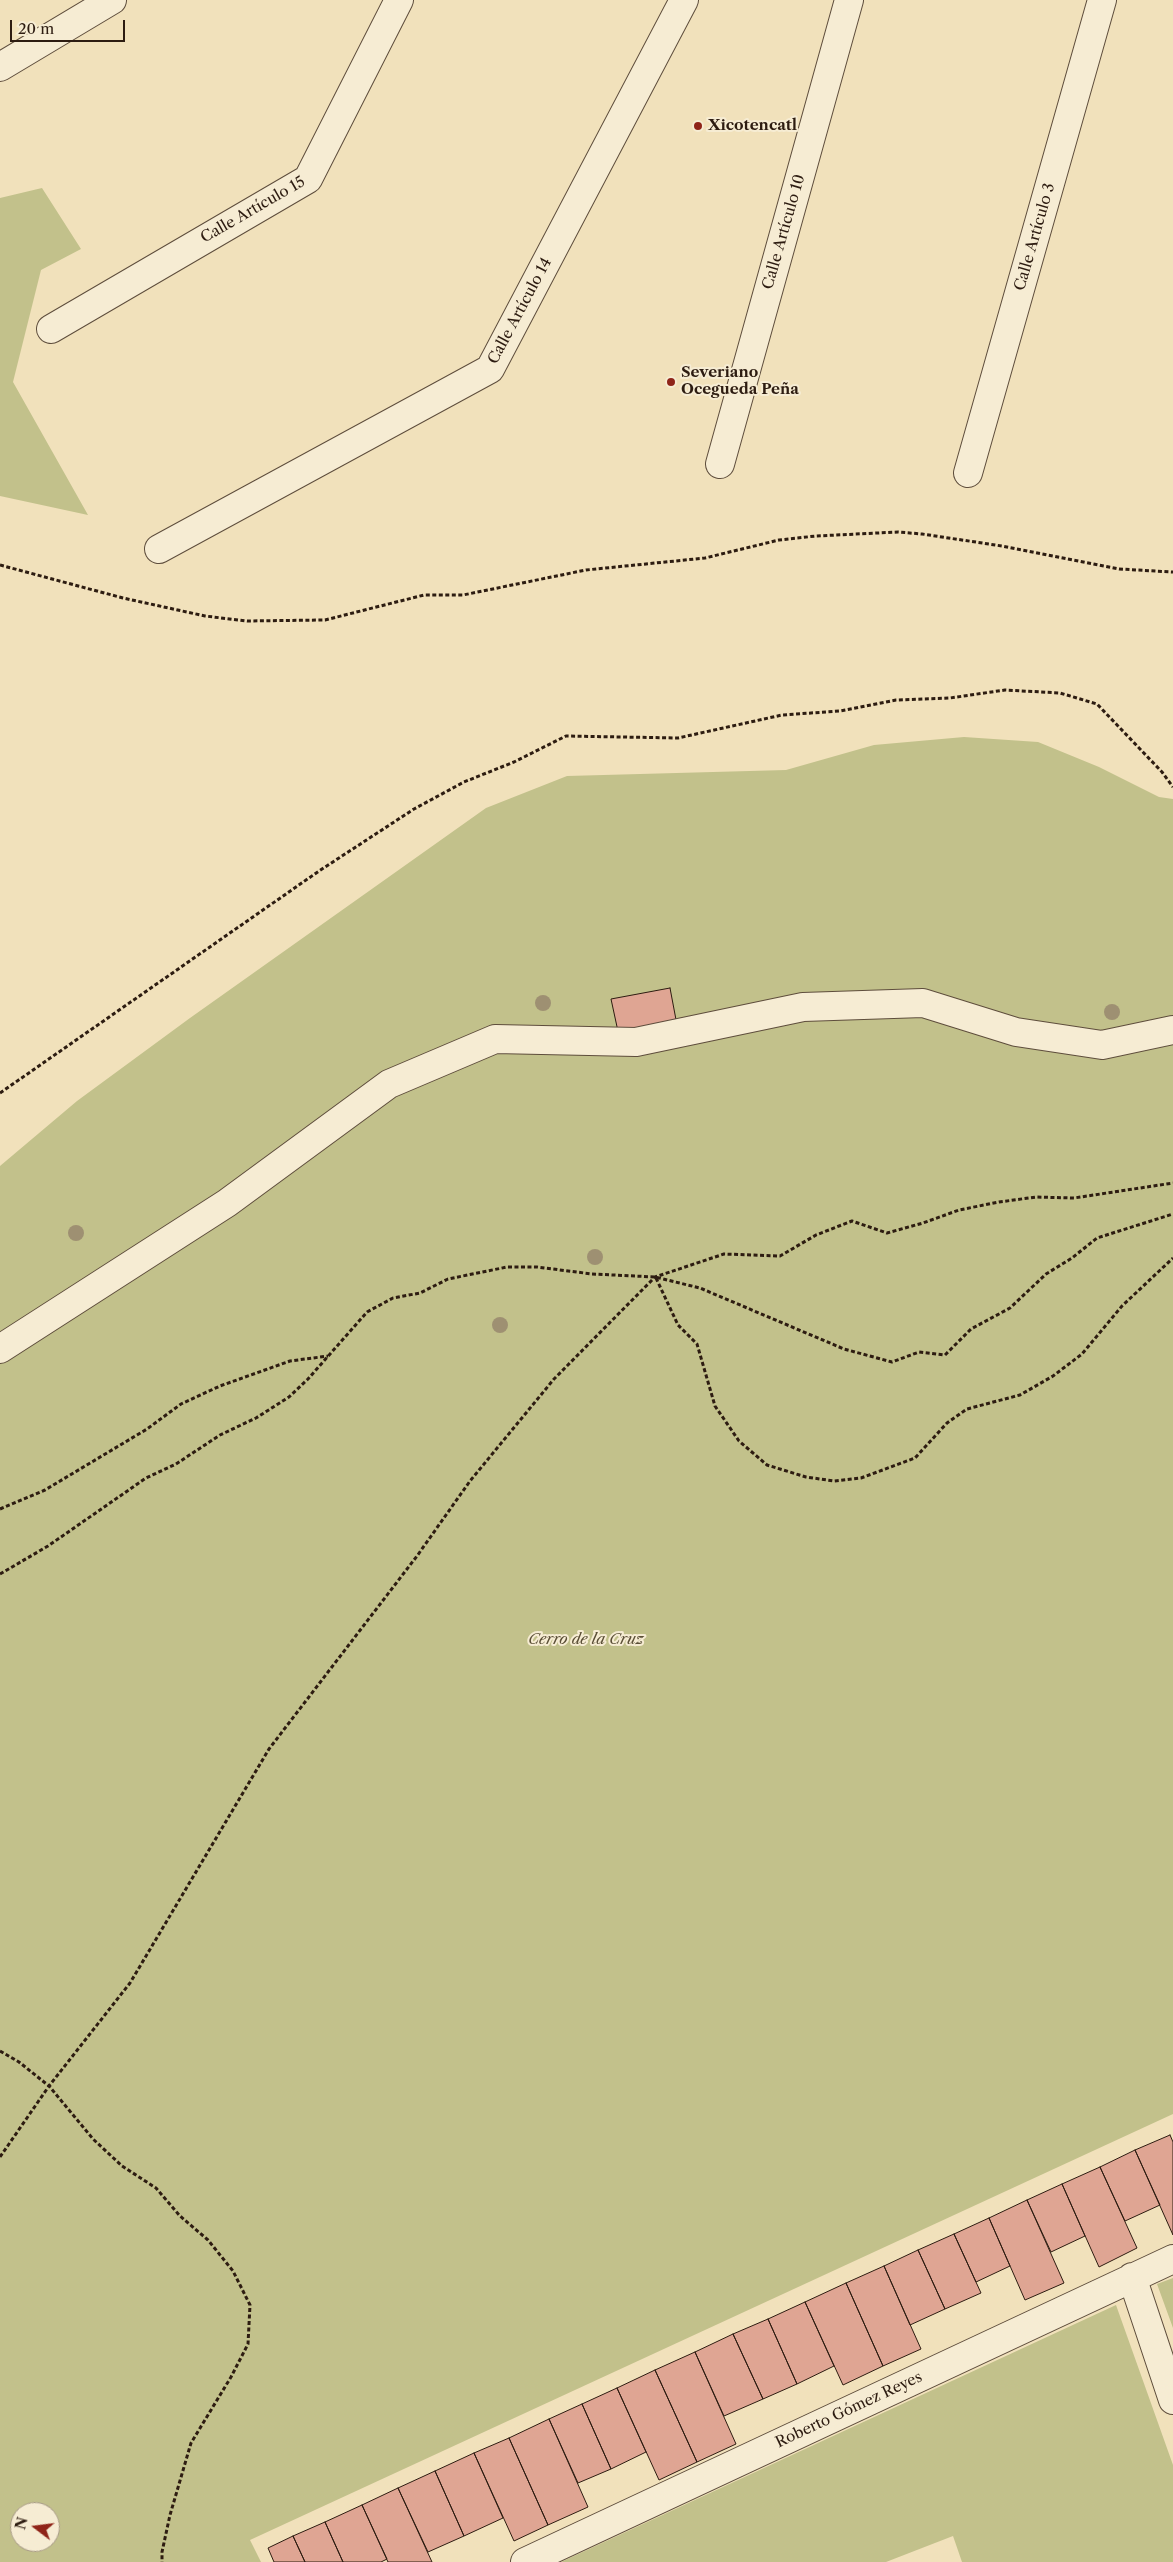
<!DOCTYPE html>
<html>
<head>
<meta charset="utf-8">
<style>
	body { margin:0 }
	#map { position:relative; width:1173px; height:2562px; overflow:hidden; background:#f1e1bb; font-family:"Libre Caslon Text",serif }
	canvas { display:block }
	.north { position:absolute; left:10px; top:2502px; width:50px; height:50px; box-sizing:border-box; background:#f6ecd3; border:1px solid #a69985; border-radius:50%; rotate:285deg; font-size:14px; font-weight:700; line-height:20px; text-align:center; color:#2d1c11 }
	.north::after { content:''; display:block; margin:auto; width:18px; height:22px; background:#8f2418; clip-path:polygon(50% 0,100% 100%,50% 72%,0 100%) }
	.scale { position:absolute; left:10px; top:20px; width:115px; height:22px; box-sizing:border-box; border:2px solid #2d1c11; border-top:0; padding-left:6px; font-size:15px; line-height:18px; white-space:nowrap; color:#2d1c11; -webkit-text-stroke:4px #f6ecd3; paint-order:stroke }
</style>
</head>
<body>
<div id="map">
<canvas width="1173" height="2562"></canvas>
<div class="north">N</div>
<div class="scale">20 m</div>
</div>
<script>
const g = document.querySelector('canvas').getContext('2d');
g.lineJoin = 'round';
function fill(path, color) {
  g.fillStyle = color;
  g.fill(path, 'evenodd');
}
function poly(rows) {
  const path = new Path2D();
  for (const r of rows) {
    path.moveTo(r[0], r[1]);
    for (let i = 2; i < r.length; i += 2) path.lineTo(r[i], r[i + 1]);
  }
  return path;
}
function trace(path, color, width, dash) {
  g.strokeStyle = color;
  g.lineWidth = width;
  g.lineCap = dash ? 'butt' : 'round';
  g.setLineDash(dash || []);
  g.stroke(path);
}
function label(font, color, halo, rows, align = 'center') {
  g.font = font + ' "Libre Caslon Text",serif';
  g.lineWidth = 4;
  g.setLineDash([]);
  g.textBaseline = 'middle';
  g.strokeStyle = halo;
  g.fillStyle = color;
  for (const [text, x, y, turn = 0] of rows) {
    g.save();
    g.translate(x, y);
    g.rotate((+turn || 0) * Math.PI / 180);
    g.textAlign = isNaN(turn) ? turn : align;
    if (halo) g.strokeText(text, 0, 0);
    g.fillText(text, 0, 0);
    g.restore();
  }
}
fill(poly([
	[42,188,81,249,41,270,13,382,88,515,0,496,0,198],
	[964,737,1038,742,1099,767,1159,797,1173,799,1173,2114,250,2540,261,2562,0,2562,0,1166,77,1101,190,1018,486,808,567,776,786,770,874,745],
	[20,2512,50,2512,50,2542,20,2542],
	[1173,2278,1173,2328,1157,2284],
	[1116,2305,1173,2465,1173,2562,962,2562,953,2536,886,2562,561,2562]
]), '#c2c18b');
const building = poly([
	[670,988,677,1025,619,1036,611,999,670,988],
	[1170,2135,1173,2142,1173,2235,1135,2150,1170,2135],
	[1135,2150,1160,2205,1125,2221,1100,2167,1135,2150],
	[1100,2167,1137,2248,1099,2267,1062,2184,1100,2167],
	[1062,2184,1085,2236,1051,2252,1027,2200,1062,2184],
	[1027,2200,1064,2283,1025,2300,989,2218,1027,2200],
	[989,2218,1010,2266,976,2282,954,2234,989,2218],
	[954,2234,981,2293,945,2309,918,2250,954,2234],
	[918,2250,945,2309,910,2325,884,2266,918,2250],
	[884,2266,921,2349,883,2366,846,2283,884,2266],
	[846,2283,883,2366,843,2385,805,2302,846,2283],
	[805,2302,834,2366,797,2384,768,2319,805,2302],
	[768,2319,797,2384,763,2399,733,2334,768,2319],
	[733,2334,763,2399,724,2416,695,2352,733,2334],
	[695,2352,736,2444,697,2462,655,2370,695,2352],
	[655,2370,697,2462,659,2480,617,2388,655,2370],
	[617,2388,646,2452,611,2469,582,2404,617,2388],
	[582,2404,611,2469,578,2483,549,2419,582,2404],
	[549,2419,588,2507,548,2525,509,2438,549,2419],
	[509,2438,548,2525,514,2541,474,2453,509,2438],
	[474,2453,503,2518,464,2536,435,2471,474,2453],
	[435,2471,464,2536,428,2552,398,2488,435,2471],
	[398,2488,432,2562,388,2562,362,2505,398,2488],
	[362,2505,387,2559,381,2562,343,2562,325,2522,362,2505],
	[325,2522,343,2562,305,2562,293,2536,325,2522],
	[293,2536,305,2562,274,2562,268,2548,293,2536]
]);
fill(building, '#dfa593');
trace(building, '#2d1c11', 1);
const minor = poly([
	[0,67,112,0],
	[51,329,308,179,399,0],
	[720,464,849,0],
	[968,473,1102,0],
	[159,549,490,369,684,0],
	[0,1349,227,1203,389,1084,495,1039,636,1042,803,1007,923,1003,1016,1032,1102,1045,1173,1030],
	[1132,2277,1173,2400],
	[525,2562,1173,2259]
]);
trace(minor, '#5e4d3c', 30);
trace(poly([
	[0,565,123,598,205,616,247,621,325,620,424,595,463,595,586,570,705,558,779,540,816,536,898,532,922,534,1002,546,1119,569,1173,572],
	[0,1093,319,871,414,809,464,782,514,762,566,736,678,738,782,715,840,711,896,700,950,698,1005,690,1060,693,1097,704,1162,772,1173,787],
	[656,1278,678,1325,697,1344,715,1406,739,1441,767,1465,806,1477,834,1481,861,1478,915,1458,947,1423,967,1409,1020,1395,1053,1376,1082,1354,1122,1306,1173,1258],
	[0,1509,45,1490,147,1429,181,1404,220,1386,290,1361,328,1356],
	[0,1574,48,1546,146,1478,176,1464,220,1435,256,1418,289,1397,308,1379,367,1312,393,1298,420,1293,448,1279,507,1267,537,1267,592,1274,655,1277,700,1288,844,1349,892,1362,919,1352,945,1355,971,1329,1010,1308,1046,1274,1072,1258,1097,1238,1173,1214],
	[0,2051,19,2062,49,2086,93,2139,122,2166,156,2188,180,2216,208,2240,233,2271,250,2305,248,2344,231,2377,191,2443,170,2515,162,2552,162,2562],
	[0,2157,49,2086,130,1983,269,1749,417,1556,470,1481,554,1379,655,1277,724,1254,780,1256,816,1235,852,1221,887,1233,923,1223,959,1210,999,1202,1036,1197,1074,1198,1173,1183]
]), '#2d1c11', 3, [4, 2.5]);
trace(minor, '#f6ecd3', 28);
g.fillStyle = '#9e9072';
for (const [x, y] of [
	[543,1003],
	[1112,1012],
	[76,1233],
	[595,1257],
	[500,1325]
]) {
  g.beginPath();
  g.arc(x, y, 8, 0, 2 * Math.PI);
  g.fill();
}
for (const [x, y, r, color] of [
	[698,126,5,"#8f2418"],
	[671,382,5,"#8f2418"]
]) {
  const dot = new Path2D();
  dot.arc(x, y, r, 0, 2 * Math.PI);
  g.fillStyle = color;
  g.fill(dot);
  trace(dot, '#f6ecd3', 2);
}
label('bold 15px', '#2d1c11', '#f6ecd3', [
	["Xicotencatl",708,126],
	["Severiano",681,373],
	["Ocegueda Peña",681,390]
], 'left');
label('15px', '#2d1c11', '#f6ecd3', [
	["Calle Artículo 15",253,210,-30],
	["Calle Artículo 10",784,232,-74],
	["Calle Artículo 3",1035,237,-74],
	["Calle Artículo 14",520,311,-62],
	["Roberto Gómez Reyes",849,2410,-25]
]);
label('italic 15px', '#5a4e36', '#f6ecd3', [
	["Cerro de la Cruz",586,1640]
]);
</script>
</body>
</html>
